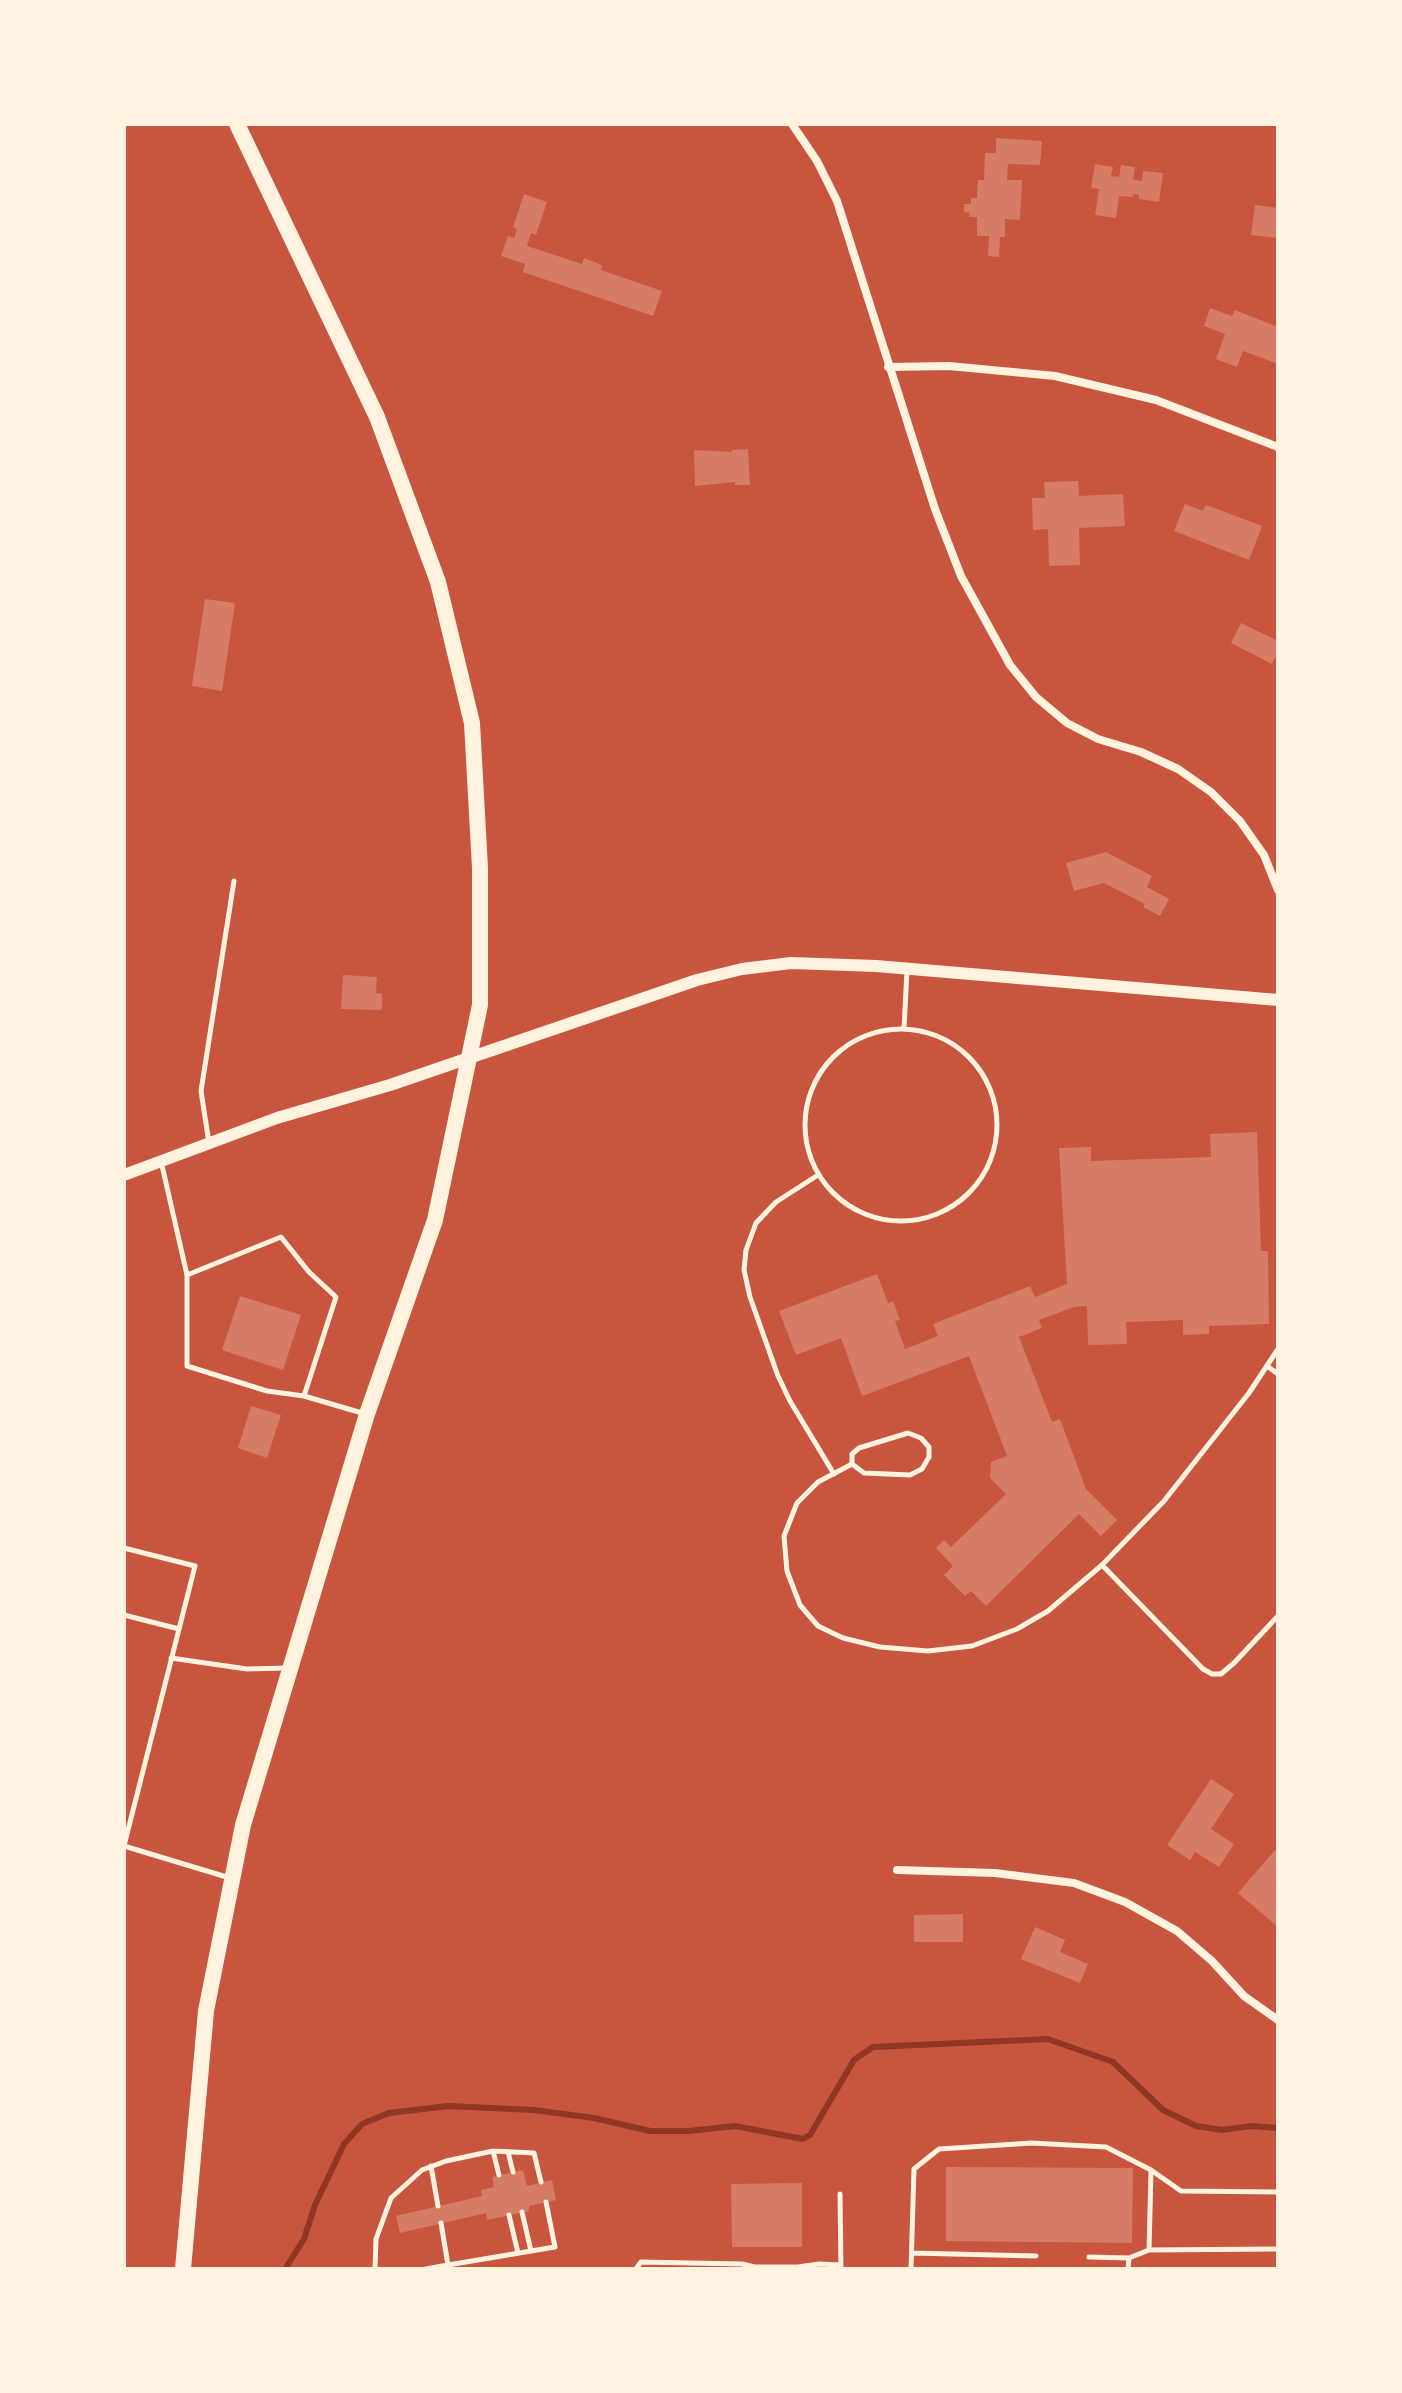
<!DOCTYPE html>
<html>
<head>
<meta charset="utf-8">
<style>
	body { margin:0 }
	#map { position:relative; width:1402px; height:2393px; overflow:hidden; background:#c8553d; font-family:"Times New Roman",serif }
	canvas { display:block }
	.frame { position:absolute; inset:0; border:126px solid #fff3e0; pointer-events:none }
</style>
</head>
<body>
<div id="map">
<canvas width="1402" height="2393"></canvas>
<div class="frame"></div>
</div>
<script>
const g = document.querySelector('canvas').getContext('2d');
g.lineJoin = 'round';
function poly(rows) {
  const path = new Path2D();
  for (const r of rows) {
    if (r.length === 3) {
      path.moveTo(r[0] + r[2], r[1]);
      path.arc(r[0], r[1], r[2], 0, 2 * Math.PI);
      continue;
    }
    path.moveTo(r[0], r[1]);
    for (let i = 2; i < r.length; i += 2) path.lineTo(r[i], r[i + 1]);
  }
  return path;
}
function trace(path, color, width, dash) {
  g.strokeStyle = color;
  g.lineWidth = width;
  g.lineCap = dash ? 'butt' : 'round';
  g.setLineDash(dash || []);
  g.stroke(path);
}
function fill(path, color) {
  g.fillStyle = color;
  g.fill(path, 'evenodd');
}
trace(poly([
	[285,2269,304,2239,315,2205,344,2144,362,2124,389,2113,448,2106,534,2110,594,2118,650,2131,689,2131,735,2126,803,2139,810,2135,854,2060,873,2047,1048,2039,1113,2062,1163,2110,1196,2126,1222,2130,1251,2126,1278,2128]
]), '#8f3625', 6);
fill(poly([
	[996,138,1042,141,1040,165,1008,164,1007,180,1022,180,1020,220,1005,219,1005,237,1000,237,999,257,988,256,989,236,977,236,977,217,969,217,970,213,964,212,964,204,971,204,971,198,977,198,978,180,984,180,985,153,996,153],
	[1095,164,1113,167,1111,176,1119,177,1121,165,1135,167,1133,180,1142,181,1143,171,1163,173,1159,202,1139,199,1139,195,1133,194,1133,197,1119,196,1116,218,1095,215,1099,189,1091,188],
	[524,194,547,202,536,235,531,233,527,246,582,264,584,258,602,265,601,270,662,291,653,316,523,272,525,264,501,256,508,236,514,238,517,229,513,227],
	[1255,205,1278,208,1278,238,1251,235],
	[1210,308,1232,316,1235,310,1278,327,1278,364,1243,351,1237,367,1216,359,1225,334,1204,326],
	[748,449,750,485,735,485,735,482,695,486,694,450,732,452,732,450],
	[1078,481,1079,496,1123,494,1125,526,1079,528,1080,565,1049,566,1048,529,1033,530,1032,498,1045,498,1044,482],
	[1185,504,1203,511,1206,505,1262,526,1249,560,1174,531],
	[205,599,235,603,222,691,192,686],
	[1241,623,1278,641,1278,652,1272,664,1231,643],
	[1106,852,1152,876,1147,887,1169,899,1160,916,1143,907,1145,904,1104,883,1074,891,1066,863],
	[343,975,377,977,376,993,382,994,382,1010,341,1009],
	[1257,1132,1261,1251,1268,1251,1269,1324,1209,1326,1209,1334,1183,1335,1183,1320,1126,1322,1127,1344,1088,1345,1087,1306,1074,1307,1039,1320,1042,1328,1019,1337,1052,1422,1060,1419,1086,1489,1117,1520,1101,1536,1079,1514,986,1606,971,1591,965,1596,944,1575,953,1566,936,1548,944,1540,951,1547,1006,1494,990,1478,991,1462,1007,1456,969,1356,862,1396,841,1338,796,1355,779,1311,877,1274,888,1303,893,1301,900,1320,895,1321,905,1349,938,1336,933,1324,1030,1286,1035,1297,1067,1284,1059,1148,1091,1147,1091,1161,1211,1157,1210,1134],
	[240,1296,301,1315,283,1370,222,1350],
	[251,1406,281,1415,267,1458,238,1448],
	[1211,1779,1234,1794,1211,1829,1234,1844,1219,1867,1195,1852,1190,1860,1167,1845],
	[1275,1850,1278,1853,1278,1880,1275,1884,1278,1887,1278,1927,1238,1893],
	[963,1914,963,1942,914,1942,914,1915],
	[1035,1927,1065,1940,1060,1952,1088,1964,1080,1983,1021,1959],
	[946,2167,1133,2168,1132,2243,946,2241],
	[523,2170,527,2186,552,2180,556,2200,529,2206,529,2211,487,2220,486,2213,400,2233,396,2216,482,2196,481,2190,494,2187,492,2177],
	[802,2183,802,2247,732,2247,731,2184]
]), '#d67c66');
trace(poly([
	[901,1125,96],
	[904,1029,907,970],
	[209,1143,201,1091,234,881],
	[161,1161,187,1275,187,1366,267,1391,304,1396,362,1413],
	[818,1175,776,1202,756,1223,746,1250,744,1270,750,1297,778,1376,790,1401,834,1474],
	[187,1275,281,1237,309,1272,336,1297,304,1396],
	[1267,1366,1278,1374],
	[908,1433,921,1438,929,1447,929,1457,922,1469,910,1475,864,1473,852,1464,852,1454,859,1448,908,1433],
	[852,1464,818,1482,797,1503,784,1536,787,1571,800,1605,818,1626,843,1638,880,1647,928,1651,972,1646,1017,1629,1048,1611,1102,1565,1164,1501,1249,1393,1278,1349],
	[124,1548,195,1566,124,1846],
	[1102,1565,1203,1669,1212,1674,1221,1674,1234,1663,1278,1616],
	[124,1615,179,1629],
	[171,1658,247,1669,286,1668],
	[124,1846,230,1878],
	[493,2151,499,2175],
	[508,2152,513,2172],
	[431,2166,438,2206],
	[1151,2171,1149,2250,1278,2249],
	[840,2194,841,2269],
	[522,2212,531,2251],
	[509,2215,518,2253],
	[441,2223,448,2265,555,2247,546,2202],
	[912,2253,1036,2256],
	[1089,2257,1129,2258],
	[375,2269,376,2239,391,2198,422,2170,446,2161,493,2151,534,2153,541,2182],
	[426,2269,448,2265,449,2269],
	[636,2269,641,2262,742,2264,755,2267,798,2267,819,2264,841,2265],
	[911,2269,914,2169,939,2149,1032,2143,1106,2147,1151,2170,1181,2191,1278,2192],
	[1128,2269,1129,2258,1149,2250]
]), '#fff3e0', 5);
trace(poly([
	[792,124,817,161,837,201,935,509,961,576,1010,665,1036,697,1067,723,1098,739,1141,752,1178,769,1211,792,1240,821,1264,855,1278,890],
	[888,367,949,366,1055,376,1156,400,1278,447],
	[897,1870,995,1873,1074,1883,1125,1902,1177,1931,1212,1961,1244,1996,1278,2020]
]), '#fff3e0', 8);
trace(poly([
	[124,1175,277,1118,390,1085,697,980,742,969,791,963,876,966,1278,1000]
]), '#fff3e0', 12);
trace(poly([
	[183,2269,206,2011,243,1825,367,1414,435,1220,480,1005,480,868,472,723,438,582,377,417,237,124]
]), '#fff3e0', 16);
</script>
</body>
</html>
